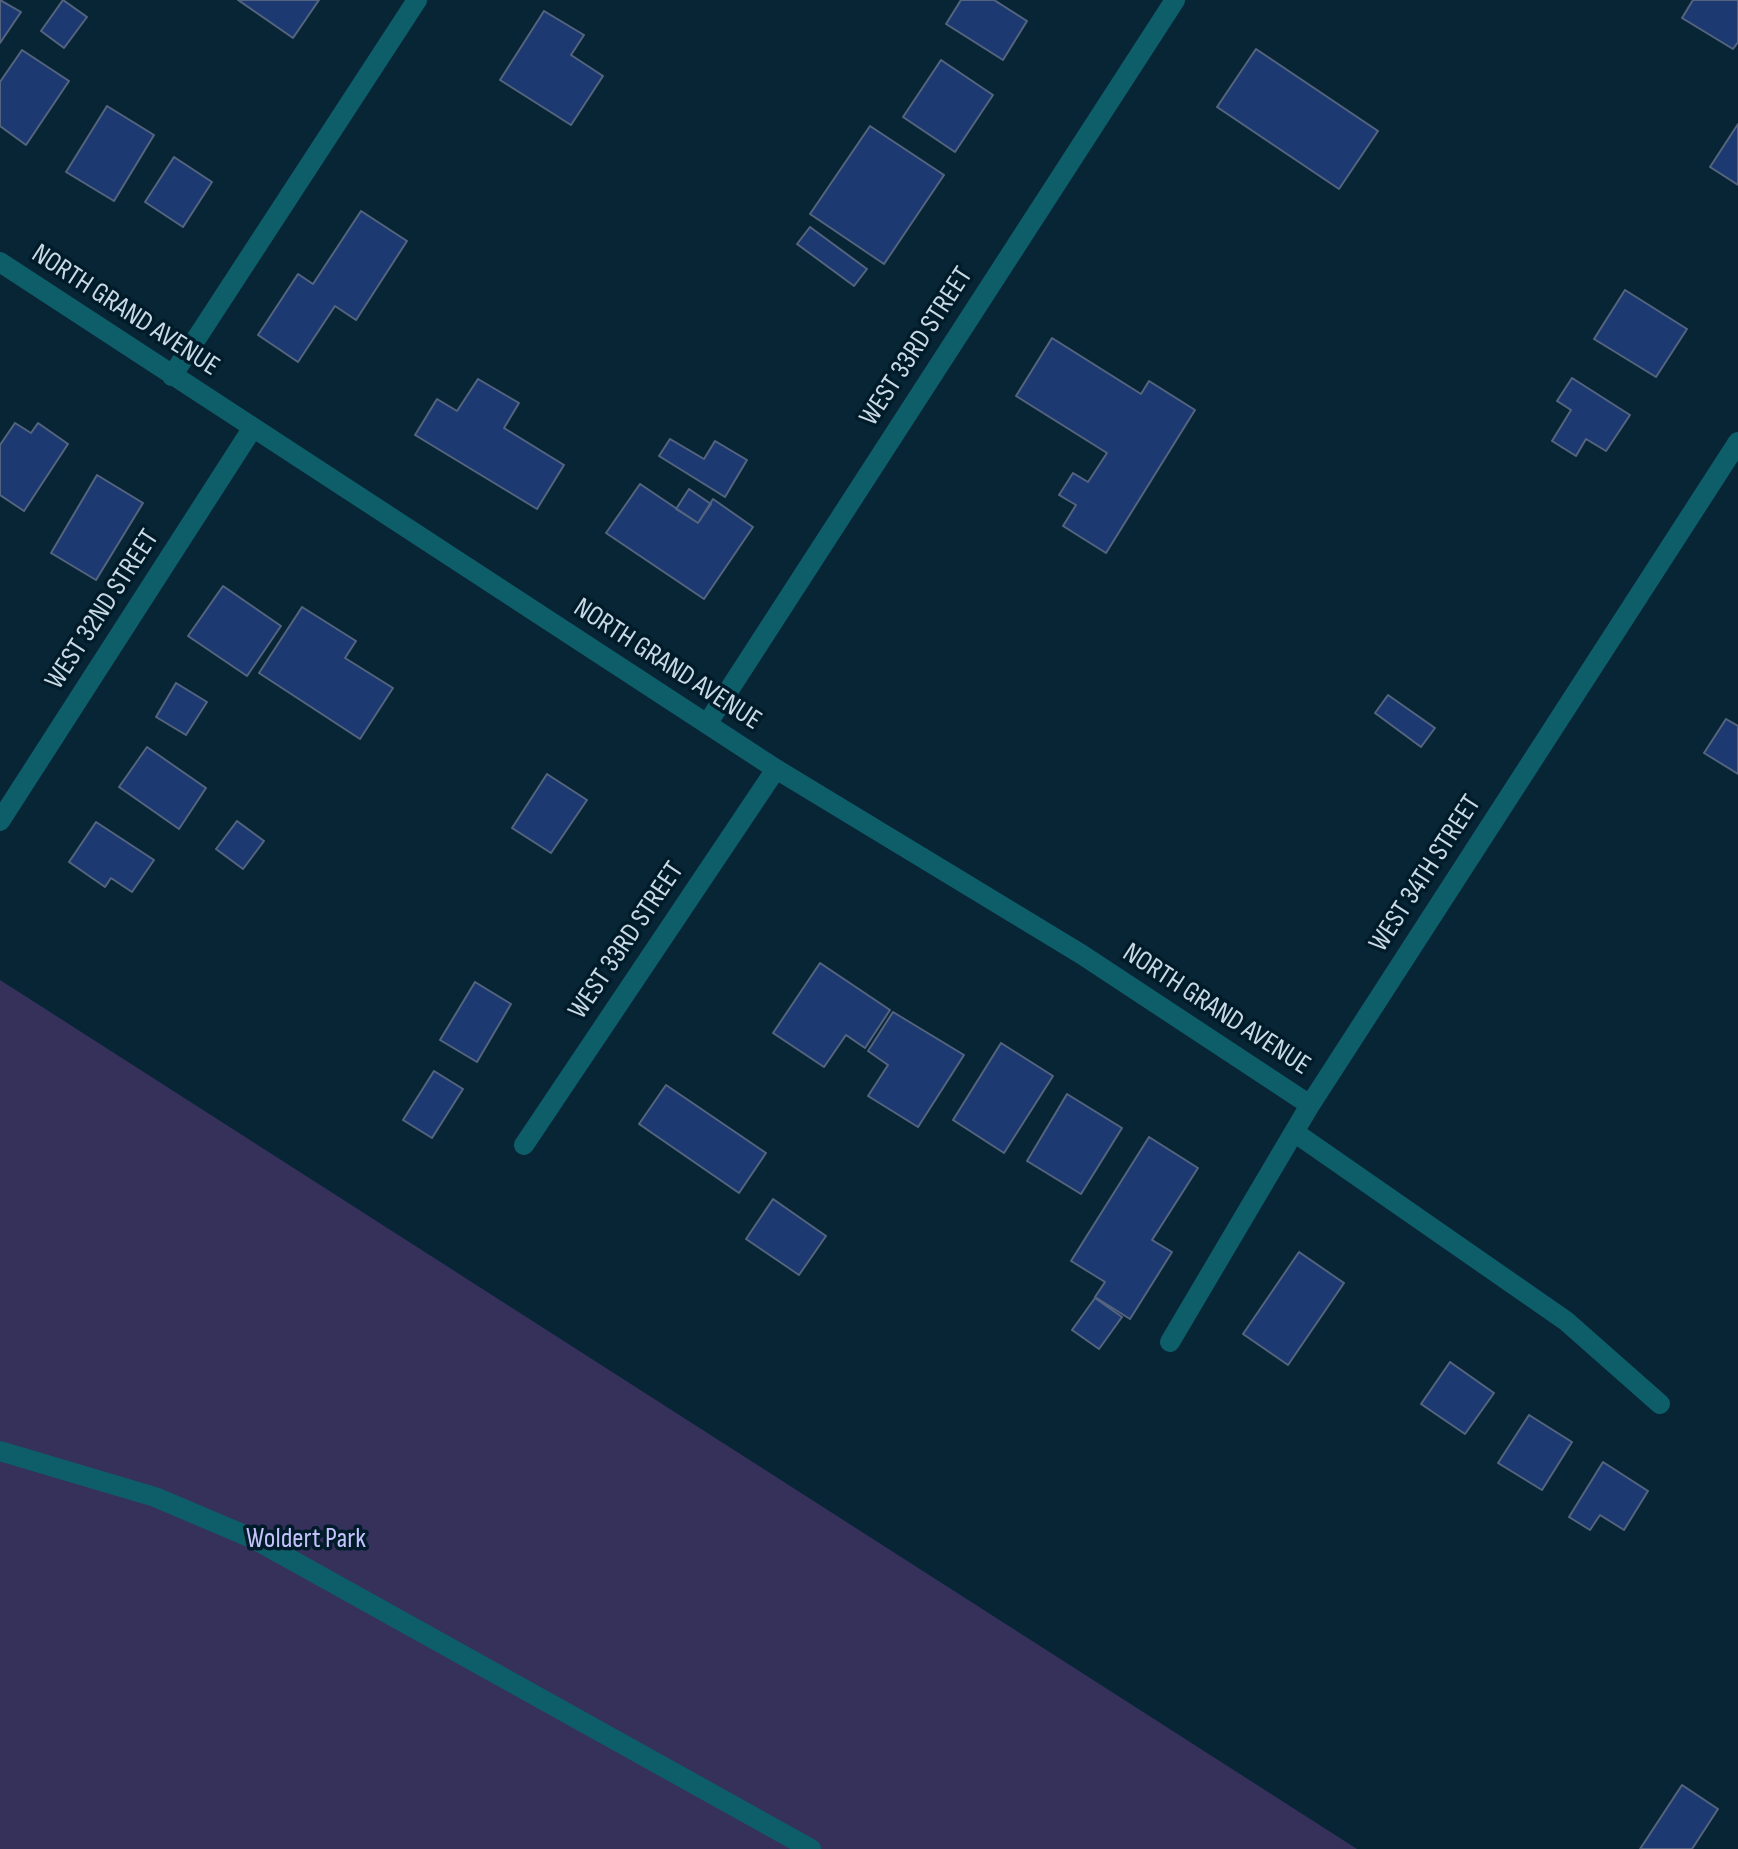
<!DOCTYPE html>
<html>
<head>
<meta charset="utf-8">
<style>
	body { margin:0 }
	canvas { display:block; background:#082535 }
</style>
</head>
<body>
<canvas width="1738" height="1849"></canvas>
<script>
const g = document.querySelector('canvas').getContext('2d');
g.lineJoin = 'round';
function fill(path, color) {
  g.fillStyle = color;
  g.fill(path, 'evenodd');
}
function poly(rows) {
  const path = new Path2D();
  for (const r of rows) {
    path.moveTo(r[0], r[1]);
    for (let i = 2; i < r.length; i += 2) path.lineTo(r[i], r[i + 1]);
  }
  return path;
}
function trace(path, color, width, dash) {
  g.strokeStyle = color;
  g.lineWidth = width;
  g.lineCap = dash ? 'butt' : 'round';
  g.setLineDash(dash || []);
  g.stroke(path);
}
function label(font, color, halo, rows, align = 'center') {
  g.font = font + ' "Sofia Sans Condensed",sans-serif';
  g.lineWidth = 7;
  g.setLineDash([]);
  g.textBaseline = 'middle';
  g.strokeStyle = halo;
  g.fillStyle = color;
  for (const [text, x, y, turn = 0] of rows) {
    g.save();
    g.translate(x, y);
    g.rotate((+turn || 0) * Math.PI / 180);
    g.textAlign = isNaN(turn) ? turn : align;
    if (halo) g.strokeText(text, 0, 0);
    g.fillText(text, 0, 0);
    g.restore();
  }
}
fill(poly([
	[0,980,1357,1849,0,1849]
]), '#35315b');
const building = poly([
	[0,0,21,12,0,43,0,0],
	[63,0,87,17,64,48,41,31,63,0],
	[238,0,319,0,293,38,238,0],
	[961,0,994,0,1027,21,1003,60,946,24,961,0],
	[1693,0,1738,0,1738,42,1733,49,1682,18,1693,0],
	[544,11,584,35,571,55,603,76,571,125,500,80,544,11],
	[1256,49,1378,131,1339,189,1217,107,1256,49],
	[22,50,69,81,26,145,0,126,0,82,22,50],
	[941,60,993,95,955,152,903,117,941,60],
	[107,106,154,135,114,201,66,172,107,106],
	[1738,124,1738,185,1710,167,1738,124],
	[870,126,944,175,884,264,810,214,870,126],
	[174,157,212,182,183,227,145,202,174,157],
	[361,211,407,241,356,320,335,306,298,362,258,335,298,274,313,284,361,211],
	[810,227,867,269,854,286,797,244,810,227],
	[1625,290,1687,329,1656,377,1594,339,1625,290],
	[1052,338,1141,394,1149,381,1195,410,1106,553,1063,526,1076,505,1059,495,1073,473,1088,482,1107,453,1016,396,1052,338],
	[1572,378,1630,415,1606,451,1586,439,1576,456,1552,441,1571,410,1557,401,1572,378],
	[478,379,519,403,504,428,564,465,537,509,415,435,437,399,457,411,478,379],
	[15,423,31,433,38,423,68,444,24,511,0,495,0,445,15,423],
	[670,439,704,459,715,441,747,460,725,497,659,456,670,439],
	[97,475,143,503,96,580,51,553,97,475],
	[640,484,698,523,713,499,753,527,704,599,606,533,640,484],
	[689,489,711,504,698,523,676,509,689,489],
	[223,586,281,626,247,676,188,636,223,586],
	[302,607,356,641,345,658,393,688,360,739,259,673,302,607],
	[176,683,207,702,186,735,156,717,176,683],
	[1388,695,1435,728,1421,747,1375,713,1388,695],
	[1726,719,1738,726,1738,774,1704,753,1726,719],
	[147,747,206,788,179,829,119,787,147,747],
	[547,774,587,800,551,853,512,828,547,774],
	[237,821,264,841,243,869,216,849,237,821],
	[96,822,154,860,132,892,111,878,105,887,69,862,96,822],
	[820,963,890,1010,865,1048,846,1035,824,1067,773,1033,820,963],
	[475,982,511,1004,477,1062,440,1040,475,982],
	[893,1012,964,1055,918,1127,868,1096,888,1065,868,1051,893,1012],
	[1001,1043,1053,1076,1004,1153,953,1120,1001,1043],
	[434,1071,463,1089,432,1138,403,1120,434,1071],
	[666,1085,766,1153,739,1193,639,1124,666,1085],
	[1067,1094,1122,1128,1081,1194,1027,1161,1067,1094],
	[1149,1137,1198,1168,1152,1240,1172,1252,1130,1319,1095,1297,1105,1282,1071,1261,1149,1137],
	[773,1199,826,1236,799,1275,746,1239,773,1199],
	[1299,1252,1344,1283,1288,1365,1243,1334,1299,1252],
	[1095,1298,1122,1317,1099,1349,1072,1330,1095,1298],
	[1450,1362,1494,1393,1465,1434,1421,1404,1450,1362],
	[1529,1415,1572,1442,1542,1490,1498,1463,1529,1415],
	[1603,1462,1648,1491,1624,1530,1600,1515,1590,1530,1569,1517,1603,1462],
	[1682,1785,1718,1809,1692,1849,1640,1849,1682,1785]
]);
fill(building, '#1c3a71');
trace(building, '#55647e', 2);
trace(poly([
	[0,262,776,769,1081,954,1310,1105],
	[172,376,417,0],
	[707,724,1175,0],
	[0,821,252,429],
	[1294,1132,1566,1321,1660,1404],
	[524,1145,776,769],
	[1170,1342,1310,1105,1738,442],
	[0,1451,155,1497,254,1539,811,1849]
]), '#0e5e6a', 20);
label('28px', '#cadae5', '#001b2a', [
	["NORTH GRAND AVENUE",125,311,33],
	["WEST 33RD STREET",917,347,-57],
	["WEST 32ND STREET",103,610,-57],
	["NORTH GRAND AVENUE",667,665,33],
	["WEST 34TH STREET",1426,874,-57],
	["WEST 33RD STREET",627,941,-56],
	["NORTH GRAND AVENUE",1216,1010,33]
]);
label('28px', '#c5c2fb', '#001b2a', [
	["Woldert Park",306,1540]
]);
</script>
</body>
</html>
